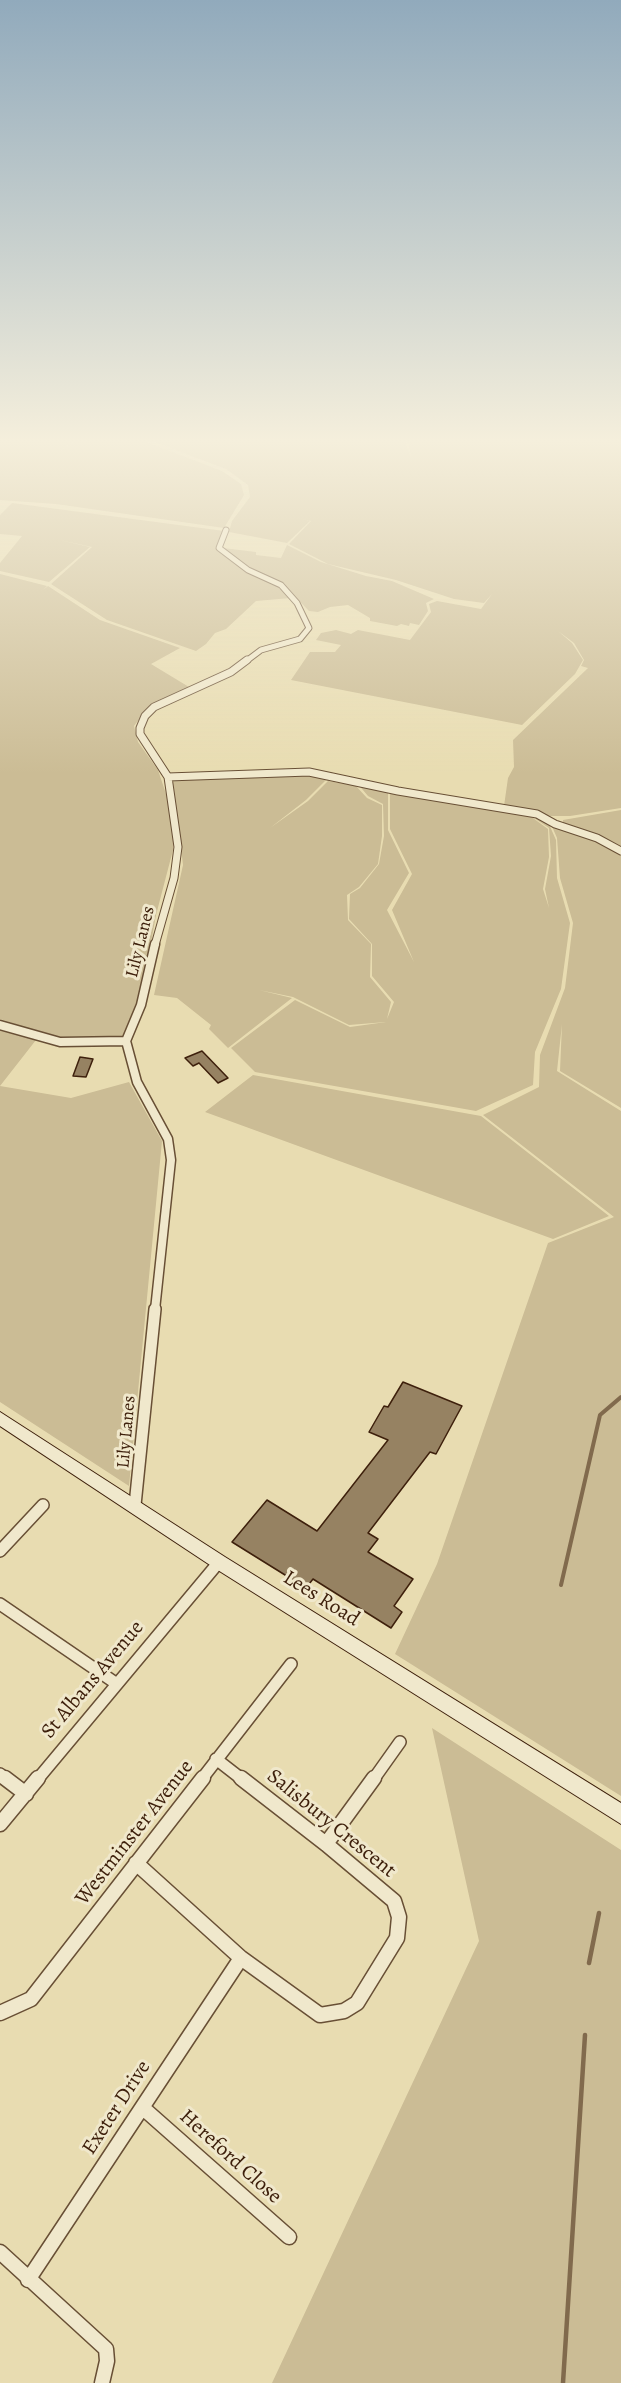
<!DOCTYPE html>
<html>
<head>
<meta charset="utf-8">
<style>
	body { margin:0 }
	canvas { display:block; background:#e8dcb1 }
</style>
</head>
<body>
<canvas width="621" height="2383"></canvas>
<script>
const g = document.querySelector('canvas').getContext('2d');
g.lineJoin = 'round';
function fill(path, color) {
  g.fillStyle = color;
  g.fill(path, 'evenodd');
}
function poly(rows) {
  const path = new Path2D();
  for (const r of rows) {
    path.moveTo(r[0], r[1]);
    for (let i = 2; i < r.length; i += 2) path.lineTo(r[i], r[i + 1]);
  }
  return path;
}
function trace(path, color, width, dash) {
  g.strokeStyle = color;
  g.lineWidth = width;
  g.lineCap = dash ? 'butt' : 'round';
  g.setLineDash(dash || []);
  g.stroke(path);
}
function label(font, color, halo, rows, align = 'center') {
  g.font = font + ' Alegreya,serif';
  g.lineWidth = 6;
  g.setLineDash([]);
  g.textBaseline = 'middle';
  g.strokeStyle = halo;
  g.fillStyle = color;
  for (const [text, x, y, turn = 0] of rows) {
    g.save();
    g.translate(x, y);
    g.rotate((+turn || 0) * Math.PI / 180);
    g.textAlign = isNaN(turn) ? turn : align;
    if (halo) g.strokeText(text, 0, 0);
    g.fillText(text, 0, 0);
    g.restore();
  }
}
fill(poly([
	[0,441,74,441,59,452,75,441,144,441,222,471,241,484,244,495,224,528,56,504,0,500],
	[152,441,405,441,411,457,408,441,621,441,621,808,570,816,550,816,504,806,508,778,514,767,513,740,588,668,581,666,584,660,574,643,558,631,572,643,583,660,575,674,522,725,291,680,310,652,335,652,341,645,316,640,321,633,336,630,351,634,358,630,410,640,431,612,429,604,437,601,481,609,492,594,484,603,454,599,396,580,328,564,289,544,311,521,302,519,310,521,287,543,229,532,232,521,250,497,248,485,226,469],
	[12,503,224,531,216,548,278,587,291,598,256,601,226,629,215,633,206,644,196,651,107,620,51,584,92,547,55,539,90,547,49,582,0,571,0,563,22,536,0,534,0,515],
	[287,545,321,562,366,576,392,581,434,599,426,603,428,611,419,625,410,623,409,626,401,624,397,626,370,621,370,618,348,605,330,607,318,612,309,611,283,584,240,562,223,548,256,552,256,555,281,558],
	[0,574,47,586,43,590,48,586,100,620,180,648,151,664,189,687,150,705,134,726,138,742,158,770,175,821,173,850,156,915,143,987,123,1036,55,1037,0,1019],
	[305,774,329,777,306,800,270,828,308,801,328,781,356,786,367,798,382,805,382,836,378,864,359,887,347,895,348,920,371,944,370,977,391,1002,387,1019,394,1002,372,976,372,944,349,919,350,894,360,888,379,864,384,836,383,804,368,796,357,783,388,791,388,830,409,873,387,910,414,962,392,910,412,874,390,829,390,792,526,813,548,829,549,857,543,889,549,908,545,889,551,856,549,828,528,814,548,822,556,840,557,878,570,923,561,989,535,1052,533,1085,476,1111,255,1072,231,1048,295,1000,350,1027,386,1022,349,1025,293,997,259,990,292,998,228,1048,209,1029,211,1025,177,998,154,995,183,865,173,781],
	[621,810,621,848,600,836,563,825,563,820],
	[551,824,599,841,621,856,621,1108,560,1071,562,1024,557,1071,621,1111,621,1796,395,1654,437,1564,548,1243,614,1217,483,1115,539,1087,540,1055,565,988,573,923,560,878,557,838],
	[0,1030,36,1040,0,1086,71,1098,129,1082,162,1141,129,1486,0,1402],
	[253,1075,481,1116,609,1216,553,1239,205,1112],
	[432,1728,621,1850,621,2383,272,2383,479,1941]
]), '#cbbc95');
trace(poly([
	[561,1585,600,1415,621,1397]
]), '#816a4d', 4);
trace(poly([
	[589,1963,599,1913],
	[563,2383,585,2035]
]), '#816a4d', 4.5);
const building = poly([
	[202,1051,228,1078,218,1083,199,1063,193,1066,185,1058,202,1051],
	[80,1057,93,1059,86,1077,73,1076,80,1057],
	[403,1382,462,1406,436,1454,430,1452,368,1533,378,1539,368,1552,413,1579,394,1606,402,1612,391,1628,313,1579,306,1588,232,1542,267,1500,317,1531,388,1440,369,1432,384,1406,388,1407,403,1382]
]);
fill(building, '#968262');
trace(building, '#3e200c', 1.5);
const minorFar4 = poly([
	[226,530,219,548,248,570,281,585,297,603,309,628,300,639,261,650,245,662]
]);
const minorFar3 = poly([
	[168,777,309,772,398,791,537,814,555,824,597,838,621,851],
	[155,945,174,878,178,847,168,777,140,734,140,728,145,716,154,707,231,672,247,660]
]);
const minorFar2 = poly([
	[155,944,141,1005,126,1041,137,1082,168,1139,171,1160,155,1310],
	[0,1025,60,1042,126,1041]
]);
const minorFar1 = poly([
	[135,1505,155,1309],
	[0,1551,43,1505],
	[0,1604,117,1684],
	[216,1759,243,1780],
	[0,1774,7,1780],
	[37,1780,219,1562],
	[201,1780,291,1664],
	[373,1780,400,1742]
]);
const minor = poly([
	[5,1778,26,1794],
	[0,1824,38,1778],
	[326,1844,374,1778],
	[136,1863,241,1958,320,2015,344,2011,357,2003,397,1938,399,1917,394,1901,326,1844,241,1778],
	[0,2013,31,1999,203,1778],
	[143,2108,289,2237],
	[0,2252,106,2349,107,2361,102,2383],
	[28,2280,241,1958]
]);
const secondary = poly([
	[0,1412,225,1557,621,1803,621,1824,213,1567,0,1426,0,1412]
]);
trace(minorFar4, '#684f35', 7);
trace(minorFar3, '#684f35', 9);
trace(minorFar2, '#684f35', 11);
trace(minorFar1, '#684f35', 14);
trace(minor, '#684f35', 17);
trace(secondary, '#3e200c', 2);
trace(minorFar4, '#f0e8cc', 5);
trace(minorFar3, '#f0e8cc', 7);
trace(minorFar2, '#f0e8cc', 8);
trace(minorFar1, '#f0e8cc', 11);
trace(minor, '#f0e8cc', 14);
fill(secondary, '#f0e8cc');
const sky = g.createLinearGradient(0, 0, 0, 774);
sky.addColorStop(0, '#91aabc');
sky.addColorStop(0.57, '#f5efdc');
sky.addColorStop(1, '#f5efdc00');
g.fillStyle = sky;
g.fillRect(0, 0, 621, 774);
label('18px', '#3e200c', '#f0e8cc', [
	["Lily Lanes",141,942,-76],
	["Lily Lanes",127,1432,-85]
]);
label('21px', '#3e200c', '#f0e8cc', [
	["Lees Road",321,1599,32],
	["St Albans Avenue",93,1680,-50],
	["Salisbury Crescent",331,1824,39],
	["Westminster Avenue",135,1833,-52],
	["Exeter Drive",117,2108,-57],
	["Hereford Close",230,2157,42]
]);
</script>
</body>
</html>
